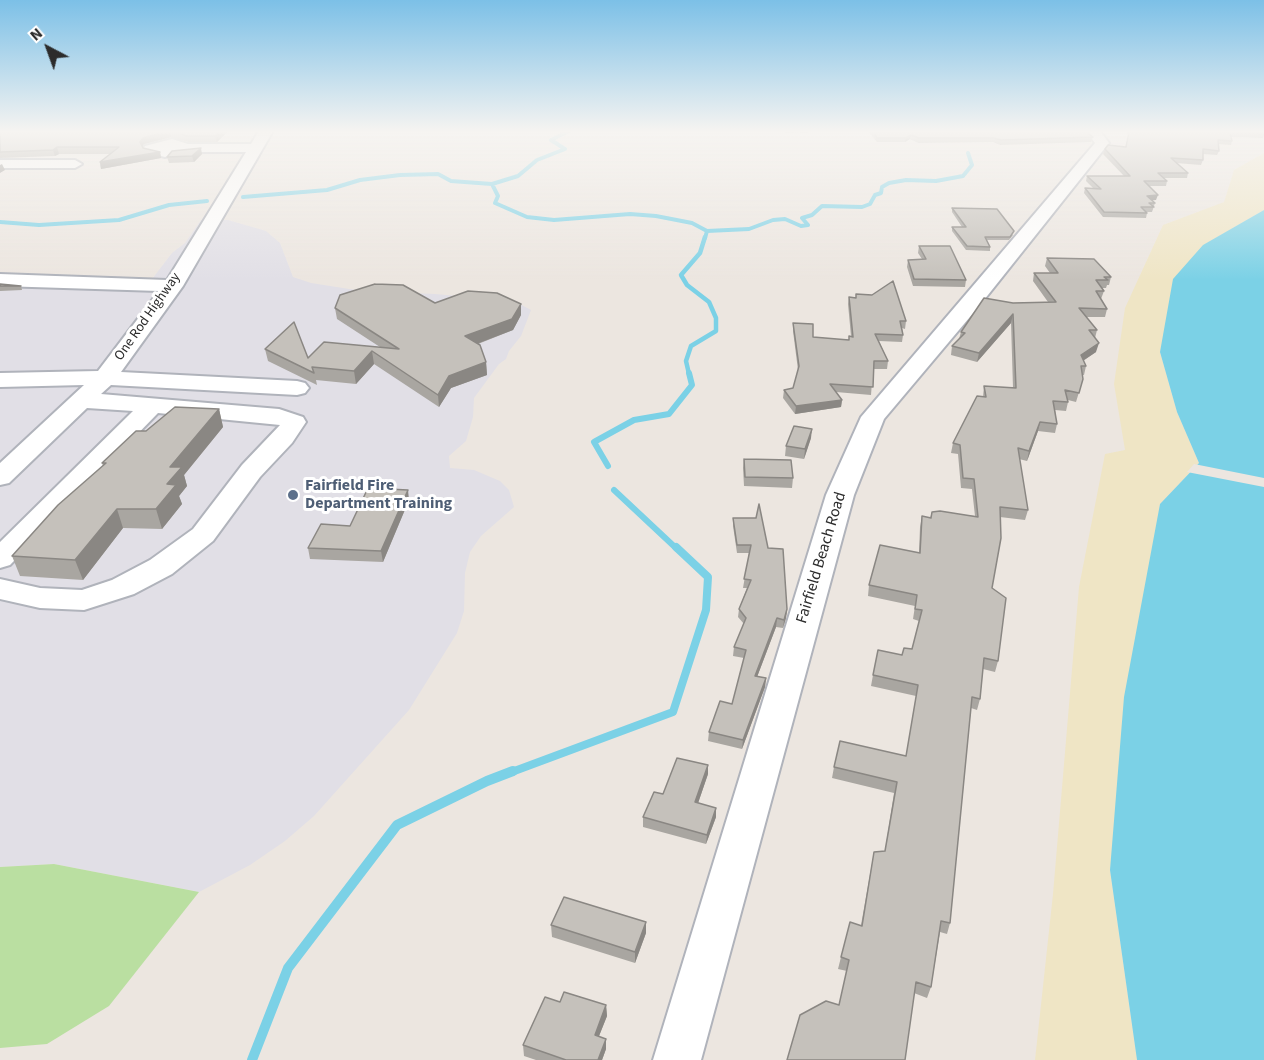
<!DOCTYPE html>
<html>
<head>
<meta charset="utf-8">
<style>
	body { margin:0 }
	#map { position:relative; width:1264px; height:1060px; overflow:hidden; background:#ece6e0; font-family:"Source Sans 3",sans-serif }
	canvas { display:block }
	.north { position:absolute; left:18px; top:18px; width:60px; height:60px; -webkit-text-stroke:4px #fff; paint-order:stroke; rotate:319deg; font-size:16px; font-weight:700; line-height:24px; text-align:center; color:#2c2c2c }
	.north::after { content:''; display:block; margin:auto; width:21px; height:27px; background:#2c2c2c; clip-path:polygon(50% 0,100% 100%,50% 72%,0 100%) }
</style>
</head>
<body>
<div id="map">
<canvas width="1264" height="1060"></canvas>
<div class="north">N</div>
</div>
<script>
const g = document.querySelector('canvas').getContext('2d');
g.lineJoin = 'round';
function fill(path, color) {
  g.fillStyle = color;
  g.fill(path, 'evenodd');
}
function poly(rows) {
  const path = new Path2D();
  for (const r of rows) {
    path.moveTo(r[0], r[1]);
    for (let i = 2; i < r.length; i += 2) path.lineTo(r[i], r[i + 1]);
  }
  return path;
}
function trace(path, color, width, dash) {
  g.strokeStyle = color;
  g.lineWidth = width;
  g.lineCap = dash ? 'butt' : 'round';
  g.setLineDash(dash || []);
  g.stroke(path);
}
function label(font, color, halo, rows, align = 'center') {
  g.font = font + ' "Source Sans 3",sans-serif';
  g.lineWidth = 6;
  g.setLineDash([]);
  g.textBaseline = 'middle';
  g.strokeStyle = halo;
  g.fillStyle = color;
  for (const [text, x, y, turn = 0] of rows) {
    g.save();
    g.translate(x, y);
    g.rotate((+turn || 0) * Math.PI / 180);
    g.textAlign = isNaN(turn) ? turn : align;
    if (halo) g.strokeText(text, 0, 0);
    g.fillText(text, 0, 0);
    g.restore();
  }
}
fill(poly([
	[201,220,228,220,266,231,280,243,293,277,311,283,362,291,435,294,514,301,531,310,521,336,509,351,506,359,499,364,474,398,473,417,466,441,449,456,450,468,474,470,500,481,509,490,514,507,481,536,470,552,465,573,464,611,457,633,409,710,314,816,285,841,250,865,199,892,54,864,0,867,0,275,20,273,149,283,172,253,185,243]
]), '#e1dfe6');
fill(poly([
	[54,864,199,892,109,1006,47,1044,0,1048,0,867]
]), '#badfa1');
fill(poly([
	[1264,153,1264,210,1204,245,1160,352,1177,412,1199,463,1160,504,1110,870,1137,1060,1035,1060,1053,894,1079,587,1105,454,1125,450,1114,384,1125,308,1163,225,1224,202,1234,170]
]), '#efe5c5');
fill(poly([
	[1264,210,1264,1060,1137,1060,1110,870,1124,697,1160,504,1199,463,1177,412,1160,352,1173,279,1203,245]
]), '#7bd1e6');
fill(poly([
	[1194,464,1264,478,1264,487,1187,472]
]), '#ece6e0');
trace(poly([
	[569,131,551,140,565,149,537,160,518,176,492,184,498,196,495,203,527,217,554,220,630,214,656,216,692,223,707,231,705,238],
	[243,197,327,190,360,180,400,175,438,174,451,181,492,184],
	[0,222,39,225,119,220,169,205,207,201],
	[707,231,749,229,773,220,785,219,801,226,808,225,802,218,812,215,822,206,862,207,870,204,875,195,881,193,882,187,889,183,906,180,936,181,963,176,972,165,968,153]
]), '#7bd1e6', 4);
trace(poly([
	[689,374,686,361,691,346,716,331,716,318,709,302,687,285,681,275,700,253,705,237]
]), '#7bd1e6', 4.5);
trace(poly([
	[608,466,594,442,634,420,669,414,692,385,689,373],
	[614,490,677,549]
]), '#7bd1e6', 6);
trace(poly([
	[509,773,673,712,706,610,708,577,676,547]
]), '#7bd1e6', 8);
trace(poly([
	[252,1060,288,968,397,825,487,781,513,771]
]), '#7bd1e6', 10);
const minor = poly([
	[259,131,273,131,183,286,121,372,297,381,305,383,309,388,305,393,297,395,111,385,101,394,279,409,303,417,306,422,292,443,260,477,213,541,172,574,134,594,84,610,40,608,0,599,0,579,40,588,82,590,112,580,150,560,193,529,242,465,280,425,158,413,10,565,0,568,0,542,133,411,87,408,9,483,0,485,0,463,84,385,0,387,0,373,98,371,159,291,0,286,0,274,167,280,246,152,184,152,165,157,145,152,143,149,145,146,172,139,188,144,251,144,259,131],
	[1086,131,1100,131,1109,143,980,305,884,419,854,495,701,1060,653,1060,826,495,861,417,1095,143,1086,131],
	[0,160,75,160,82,164,75,168,0,168,0,160]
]);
trace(minor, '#b0b3bb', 4);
fill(minor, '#fff');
fill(poly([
	[0,131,228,131,217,142,188,142,171,137,144,144,142,147,143,148,160,152,161,158,101,169,100,162,111,154,59,154,55,156,0,158],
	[784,131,808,131,808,133,784,132],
	[868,131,1085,131,1093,137,1091,142,1000,145,993,142,918,143,910,139,905,142,877,142],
	[1129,131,1264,133,1264,135,1263,138,1231,137,1232,141,1231,145,1218,144,1219,151,1217,155,1203,154,1203,160,1201,165,1176,163,1188,173,1187,178,1163,178,1167,181,1166,186,1149,186,1156,200,1152,200,1155,203,1152,212,1146,212,1147,213,1146,218,1103,217,1084,193,1085,188,1094,189,1086,181,1087,176,1124,176,1103,154,1105,149,1126,147],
	[202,154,194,162,169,163,167,157],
	[952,208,1013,235,1009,240,987,240,990,247,990,251,966,250,952,231,952,227,962,227,952,212],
	[919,246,966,280,965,287,913,286,907,267,908,260,922,259,918,253],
	[1047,258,1111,277,1109,285,1107,285,1106,288,1102,288,1104,291,1101,299,1107,309,1105,317,1086,317,1097,330,1095,338,1096,352,1083,361,1086,366,1084,375,1082,375,1083,379,1076,402,1068,400,1068,402,1066,411,1055,410,1057,424,1055,433,1038,431,1027,461,1019,459,1028,510,1025,520,1000,517,992,588,998,661,995,672,983,669,980,699,977,710,971,708,950,923,947,934,940,932,931,987,927,998,914,993,839,1005,847,971,838,969,841,957,861,925,874,852,885,851,894,793,832,778,834,767,906,756,916,696,871,686,873,675,912,649,919,621,913,619,915,606,868,596,869,585,919,553,920,527,922,516,930,518,932,512,975,516,972,489,961,488,958,454,951,453,953,443,983,397,984,386,1013,388,1011,323,977,362,951,355,952,346,959,339,961,332,1013,303,1048,302,1033,281,1034,273,1050,273,1045,266],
	[0,284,21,286,22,290,0,291],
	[856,294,906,321,905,329,902,328,903,335,902,342,879,341,888,361,887,369,873,369,871,395,836,392,842,400,841,407,795,414,783,398,784,390,793,388,798,370,793,331,793,323,813,337,849,340,849,336,851,336,848,304,849,297,856,298],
	[335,308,521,315,513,330,478,344,486,362,487,375,451,388,439,407,374,364,356,384,316,380,317,385,268,361,265,349,308,358,380,347,337,319],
	[219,409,223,427,184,475,187,486,179,496,182,504,162,529,123,528,83,580,20,576,12,556,103,466,102,463,146,431],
	[811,438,804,459,785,456,786,446],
	[744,459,793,478,792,488,744,486,743,468],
	[409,500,383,562,310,559,308,548,350,526],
	[733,518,768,548,787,609,786,618,783,628,776,627,757,677,766,678,765,687,742,749,708,741,709,732,732,704,744,658,733,656,734,647,744,624,738,617,739,609,747,588,743,588,749,553,737,553,733,526],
	[708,774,698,803,716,817,706,844,643,827,643,817,663,794],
	[646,922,646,933,635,963,552,937,551,925],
	[560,1002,606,1005,607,1016,599,1036,606,1049,602,1060,536,1060,524,1056,523,1045]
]), '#a9a6a1');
fill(poly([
	[168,131,170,131,171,137,144,144,141,148,140,142,143,138],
	[220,131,228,131,217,142,215,136],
	[911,135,910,139,905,142,906,138],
	[57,147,59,154,55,156,53,150],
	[201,148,202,154,194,162,192,156],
	[160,152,161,158,101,169,100,162],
	[2,164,5,170,0,173,0,165],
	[1158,195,1156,200,1146,201,1147,196],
	[521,304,521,315,513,330,466,348,465,336],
	[1013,314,1011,323,977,362,979,353],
	[1099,343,1096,352,1078,364,1081,355],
	[372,351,374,364,356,384,354,371],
	[486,362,487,375,451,388,439,407,438,395,449,376],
	[842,400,841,407,795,414,796,406],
	[219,409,223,427,184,475,187,486,179,496,182,504,162,529,156,509,167,484,170,467],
	[1040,422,1038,431,1027,461,1029,451],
	[812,429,811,438,804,459,805,449],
	[408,490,409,500,383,562,381,551],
	[117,509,123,528,83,580,75,560],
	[787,609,786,618,783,628,784,620],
	[777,618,776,627,754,685,755,676],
	[766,678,765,687,742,749,743,740],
	[708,765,708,774,695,812,695,802],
	[716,808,716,817,706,844,707,835],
	[646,922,646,933,635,963,635,952],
	[606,1005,607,1016,595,1046,595,1035],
	[606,1039,606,1049,602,1060,598,1060]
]), '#8a8783');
const building = poly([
	[0,131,168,131,143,138,140,142,143,148,160,152,100,162,119,147,57,147,53,150,0,152,0,131],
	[172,131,220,131,215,136,187,136,172,131],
	[873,131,1085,131,1093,137,1001,140,994,138,919,138,911,135,906,138,877,138,873,131],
	[1129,131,1261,131,1264,134,1230,133,1232,141,1218,140,1219,151,1203,149,1203,160,1171,158,1188,173,1158,173,1167,181,1144,181,1158,195,1147,196,1155,203,1149,203,1154,207,1141,207,1147,213,1104,212,1085,188,1101,189,1087,176,1130,176,1105,149,1108,145,1126,147,1129,131],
	[201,148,192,156,167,157,172,151,201,148],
	[952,208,997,209,1014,231,1010,237,985,237,990,247,967,246,952,227,966,227,952,208],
	[919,246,950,246,966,280,914,279,908,260,926,259,919,246],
	[1047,258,1094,259,1111,277,1104,277,1108,280,1096,280,1104,291,1096,291,1107,309,1079,308,1097,330,1089,330,1099,343,1081,355,1086,366,1081,366,1083,379,1079,393,1065,390,1068,402,1053,401,1057,424,1040,422,1029,451,1018,448,1028,510,1000,507,1001,538,992,588,1006,598,998,661,984,658,980,699,972,697,950,923,941,921,931,987,916,982,905,1060,787,1060,800,1015,826,1001,839,1005,849,960,841,957,850,922,862,926,874,852,885,851,897,782,834,767,840,741,906,756,918,685,873,675,878,650,902,655,904,648,912,649,922,610,915,609,917,595,869,585,880,545,920,553,922,516,931,518,932,512,940,511,978,517,974,479,963,478,960,445,953,443,977,396,986,397,984,386,1016,388,1013,314,979,353,952,346,965,333,961,332,984,298,1013,303,1056,302,1034,273,1058,273,1047,258],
	[893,281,906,321,900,321,903,335,875,334,888,361,874,361,873,387,830,384,842,400,796,406,784,390,793,388,799,366,793,323,813,324,813,337,849,340,849,336,853,337,849,297,856,298,856,294,872,295,893,281],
	[0,284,21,286,0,286,0,284],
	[375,284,403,285,435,303,468,291,497,293,521,304,512,319,465,336,480,345,486,362,449,376,438,395,372,351,354,371,312,367,314,373,265,349,294,322,308,358,324,342,399,349,335,308,340,295,375,284],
	[175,407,219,409,170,467,182,467,167,484,176,485,156,509,117,509,75,560,12,556,58,505,106,463,102,463,136,431,146,431,175,407],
	[794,426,812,429,805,449,786,446,794,426],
	[744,459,791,460,793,478,745,477,744,459],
	[368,488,408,490,381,551,308,548,321,524,350,526,368,488],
	[759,504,768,548,783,549,787,609,784,620,777,618,755,676,766,678,743,740,709,732,720,701,732,704,746,650,734,647,746,618,739,609,751,580,744,579,751,545,737,545,733,518,756,518,759,504],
	[677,758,708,765,695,802,716,808,707,835,643,817,654,792,663,794,677,758],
	[564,897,646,922,635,952,551,925,564,897],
	[564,992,606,1005,595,1035,606,1039,598,1060,566,1060,523,1045,545,997,560,1002,564,992]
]);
fill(building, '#c5c1bb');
trace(building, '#8a8783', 1.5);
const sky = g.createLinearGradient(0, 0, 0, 280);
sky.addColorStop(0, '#7cc0e7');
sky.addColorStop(0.47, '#f6f4f1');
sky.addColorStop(1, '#f6f4f100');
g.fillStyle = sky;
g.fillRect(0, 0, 1264, 280);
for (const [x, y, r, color] of [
	[293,495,6,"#5c6f8a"]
]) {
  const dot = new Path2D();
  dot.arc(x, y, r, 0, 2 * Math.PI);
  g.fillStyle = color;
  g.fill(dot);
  trace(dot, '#fff', 2);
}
label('14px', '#2c2c2c', '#fff', [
	["One Rod Highway",148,317,-55]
]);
label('bold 16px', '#4e5e75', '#fff', [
	["Fairfield Fire",305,486],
	["Department Training",305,504]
], 'left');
label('16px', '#2c2c2c', '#fff', [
	["Fairfield Beach Road",822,558,-73]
]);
</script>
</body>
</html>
